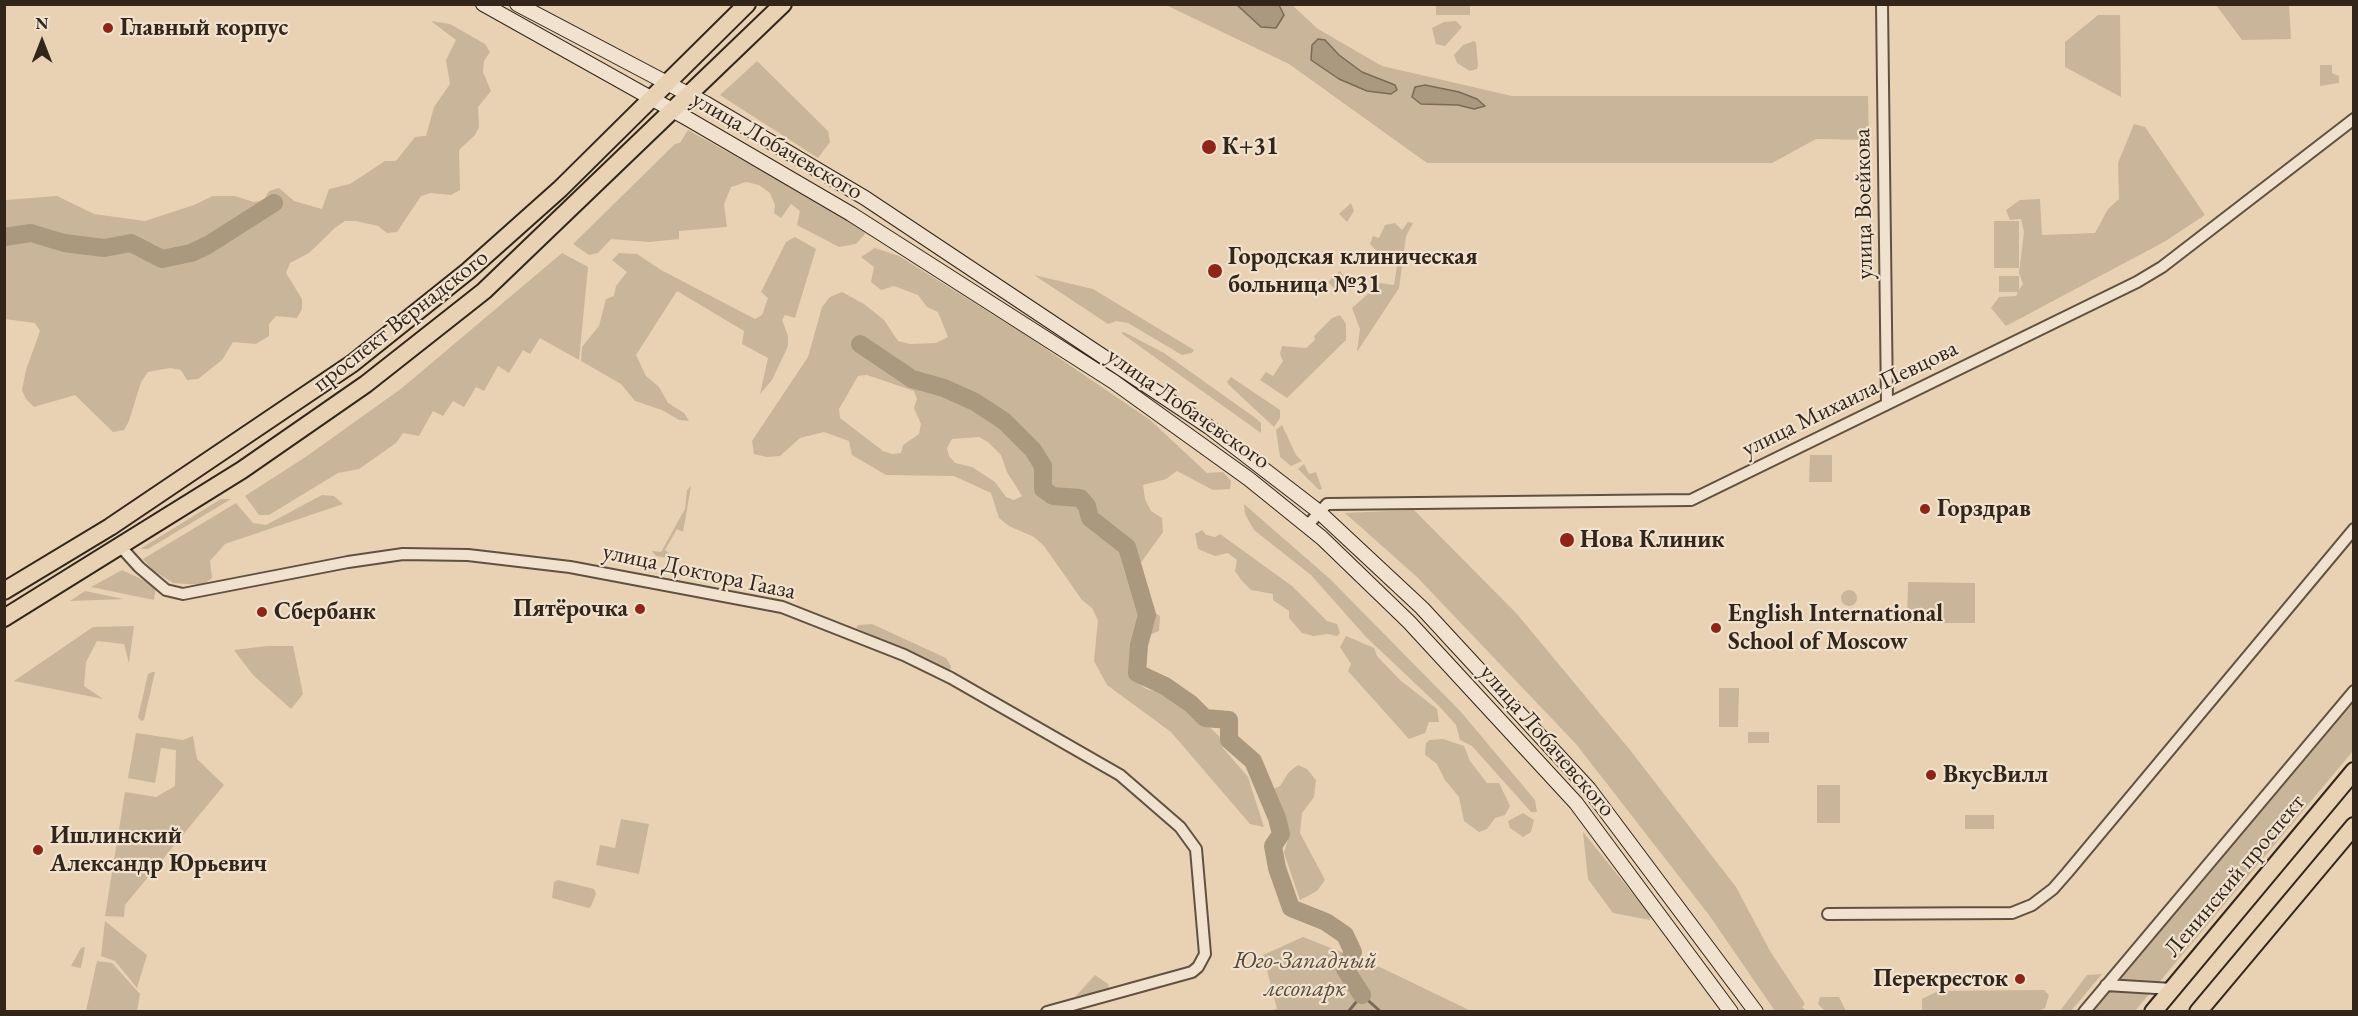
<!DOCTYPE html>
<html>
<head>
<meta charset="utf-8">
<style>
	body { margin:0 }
	#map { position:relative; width:2358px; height:1016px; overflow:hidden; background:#e8d2b3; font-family:"EB Garamond",serif }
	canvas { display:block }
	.frame { position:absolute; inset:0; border:6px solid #32261b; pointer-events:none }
	.north { position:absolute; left:12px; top:12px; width:60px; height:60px; -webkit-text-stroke:4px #f0e2ce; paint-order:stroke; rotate:0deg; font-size:16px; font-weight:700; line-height:24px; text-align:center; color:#32261b }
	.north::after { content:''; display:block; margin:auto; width:21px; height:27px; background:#32261b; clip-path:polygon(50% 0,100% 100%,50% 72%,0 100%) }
</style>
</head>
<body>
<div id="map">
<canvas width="2358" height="1016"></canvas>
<div class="frame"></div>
<div class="north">N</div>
</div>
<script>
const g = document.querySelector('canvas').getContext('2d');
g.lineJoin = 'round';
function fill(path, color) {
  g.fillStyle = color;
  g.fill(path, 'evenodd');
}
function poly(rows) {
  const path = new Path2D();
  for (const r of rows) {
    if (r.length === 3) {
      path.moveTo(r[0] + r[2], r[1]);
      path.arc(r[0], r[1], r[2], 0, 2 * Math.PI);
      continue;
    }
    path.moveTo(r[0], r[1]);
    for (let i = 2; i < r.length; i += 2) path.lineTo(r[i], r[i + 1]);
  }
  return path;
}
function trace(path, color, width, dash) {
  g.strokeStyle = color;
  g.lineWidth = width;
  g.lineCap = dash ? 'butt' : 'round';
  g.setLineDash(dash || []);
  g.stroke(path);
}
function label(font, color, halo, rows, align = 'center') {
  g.font = font + ' "EB Garamond",serif';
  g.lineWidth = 4.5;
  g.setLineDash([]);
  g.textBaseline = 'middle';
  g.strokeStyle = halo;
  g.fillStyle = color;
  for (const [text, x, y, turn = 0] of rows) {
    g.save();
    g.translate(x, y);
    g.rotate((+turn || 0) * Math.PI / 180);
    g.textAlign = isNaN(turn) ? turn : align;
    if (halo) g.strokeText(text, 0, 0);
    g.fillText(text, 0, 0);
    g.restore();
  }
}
fill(poly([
	[1166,5,1292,5,1318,29,1382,66,1512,96,1868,96,1869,140,1816,139,1772,163,1427,163,1289,64],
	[1436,5,1470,5,1470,15,1436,15],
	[2216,5,2289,5,2291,39,2242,40],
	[2098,15,2120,15,2121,97,2065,67,2065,42],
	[431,21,450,24,485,44,490,52,484,61,483,72,491,91,478,107,479,127,475,135,459,150,460,190,451,195,431,193,421,196,397,232,387,233,378,226,356,221,345,221,336,227,309,253,290,263,286,273,302,299,302,309,297,318,276,316,269,324,269,336,256,344,233,342,222,360,198,379,187,380,181,370,170,368,148,372,141,382,129,421,124,430,113,432,75,395,34,407,26,399,22,390,26,370,40,331,35,323,5,319,5,200,57,196,94,214,145,221,194,205,213,196,234,196,254,202,264,200,269,191,279,188,294,201,322,209,329,189,350,184,385,161,396,161,415,137,426,136,434,107,450,84,446,60,456,40],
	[1456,21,1462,27,1445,46,1436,44,1432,28,1444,22],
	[1474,41,1476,43,1478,65,1477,69,1470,71,1457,63,1454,55,1463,45],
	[757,61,828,131,830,142,818,158,720,95],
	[2320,65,2332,65,2332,73,2339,76,2339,83,2320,86],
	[2134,124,2145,127,2205,215,2164,242,2006,326,1991,308,1999,297,2016,296,2018,292,1999,292,1999,276,2019,276,2019,290,2023,284,2019,273,2024,232,2021,219,2010,220,2006,210,2020,200,2040,199,2042,235,2095,233,2108,209,2119,199,2118,163],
	[688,130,863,227,865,234,856,244,839,247,797,225,800,211,791,204,781,218,774,213,775,205,770,193,759,185,746,182,731,187,724,204,727,227,679,231,679,239,649,242,611,239,598,253,589,255,573,244,675,144,680,143],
	[1351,203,1354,211,1347,222,1339,214],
	[1994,221,2019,221,2019,268,1994,268],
	[1408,222,1413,223,1406,236,1399,288,1357,352,1360,329,1352,308,1380,283,1394,285,1398,260,1384,258,1370,244,1373,236,1379,238,1385,225,1395,223,1402,230],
	[795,237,816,249,795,318,785,315,782,320,788,336,788,346,772,380,760,394,768,358,742,344,744,331,677,291,636,355,646,376,659,387,668,403,684,413,689,421,679,420,662,410,635,401,621,384,581,361,582,347,599,326,606,299,614,296,616,286,627,272,612,260,619,253,637,254,661,270,755,319,762,315,768,298,761,292,786,242],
	[875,248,899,256,1024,334,1150,420,1207,473,1223,472,1231,481,1230,489,1213,490,1177,471,1166,479,1143,485,1145,499,1151,511,1162,518,1163,532,1132,575,1138,601,1160,616,1159,631,1131,643,1132,655,1136,681,1146,689,1158,692,1201,719,1219,736,1223,748,1248,777,1264,827,1250,824,1171,732,1107,685,1094,661,1098,620,1092,608,1082,600,1044,546,1034,537,1009,526,999,518,991,493,954,476,886,475,852,455,849,441,824,432,800,438,780,456,767,457,754,454,752,441,808,357,822,307,830,297,842,292,864,304,884,320,898,341,910,344,936,343,948,337,938,312,927,307,918,295,894,286,881,290,871,282,874,267,861,257],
	[867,375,914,391,917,399,914,408,921,424,919,434,903,445,901,453,892,454,883,451,840,418,839,409,858,376],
	[979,437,988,442,1001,455,1007,472,1022,496,1014,500,1006,497,995,482,972,467,955,463,949,456,947,448,952,439],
	[562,253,588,267,579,360,540,338,530,354,523,350,509,373,498,366,484,391,476,387,464,407,453,401,443,416,433,411,419,436,403,433,396,443,359,469,338,473,269,515,259,515,245,496,307,456,402,388],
	[1340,271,1350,284,1339,293,1328,282],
	[1034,275,1093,289,1194,350,1192,353,1182,355,1128,323,1116,321,1108,324],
	[1340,315,1346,324,1346,340,1287,398,1260,380,1266,372,1273,376,1283,361,1280,354,1282,346,1306,348,1315,340,1314,336,1332,318],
	[1124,332,1164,353,1254,417,1261,423,1261,433,1121,333],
	[1231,377,1280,410,1280,418,1274,427,1229,385,1227,382],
	[1282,425,1296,455,1302,461,1291,466,1280,457,1276,430],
	[1810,455,1832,455,1832,482,1809,482],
	[1304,464,1309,474,1316,472,1322,489,1319,490,1298,469],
	[691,486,683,532,677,529,665,550,670,554,668,558,656,556,652,551,661,552,685,509,687,490],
	[322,495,334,496,343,504,225,544,210,561,212,578,203,585,173,583,154,571,143,559,236,503,253,523,266,525],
	[221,499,231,499,148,549,140,549],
	[1244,504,1330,579,1461,712,1535,800,1537,812,1531,812,1472,746,1460,740,1456,725,1439,706,1366,637,1311,575,1254,530,1245,514],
	[1414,510,1517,614,1630,750,1736,887,1770,951,1805,1004,1802,1007,1806,1011,1775,1011,1709,915,1576,744,1417,577,1345,513],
	[1202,530,1206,535,1215,537,1220,534,1292,586,1327,621,1337,624,1340,633,1337,636,1328,634,1313,636,1302,633,1289,618,1289,611,1273,600,1273,594,1251,590,1242,581,1235,571,1237,560,1228,553,1215,556,1198,549,1195,534],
	[122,570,156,586,154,600,91,587],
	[1908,582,1975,583,1975,623,1907,623],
	[1849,598,8],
	[85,591,124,599,70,601],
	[872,624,946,658,951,666,950,671,856,628,858,625],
	[134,626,129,663,124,644,97,641,86,662,84,686,103,699,14,681,93,627],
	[1346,636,1374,648,1377,656,1400,680,1437,709,1439,722,1429,722,1425,733,1409,739,1348,671,1351,664,1340,647],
	[267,646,293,646,303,694,291,709,253,675,234,650],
	[152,672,155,672,144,720,141,721,138,717,148,674],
	[1719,688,1739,688,1738,727,1719,727],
	[2353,699,2353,751,2135,1011,2089,1012],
	[1748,732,1769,732,1769,743,1748,743],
	[136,733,183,740,193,736,197,759,224,785,125,905,124,917,105,916,125,792,156,797,175,786,176,750,161,748,155,783,128,778],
	[1443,739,1464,746,1470,761,1487,783,1499,783,1510,806,1505,815,1495,818,1487,829,1479,832,1464,821,1459,797,1445,780,1437,764,1425,755,1426,743,1430,740],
	[1298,765,1307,769,1316,780,1314,797,1302,813,1300,833,1325,880,1317,891,1300,900,1284,853,1289,836,1273,789,1280,786,1289,772],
	[1817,785,1840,785,1840,823,1817,823],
	[1523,813,1534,820,1531,832,1523,837,1510,828,1508,821],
	[1965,815,1994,815,1994,829,1965,829],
	[621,819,649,824,639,874,596,865,600,845,615,848],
	[1583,832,1650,915,1650,920,1613,913,1588,879],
	[558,880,594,889,596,894,591,906,589,908,552,898,554,882],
	[105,921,147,955,137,988,115,961,101,956],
	[1303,937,1382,968,1471,1011,1268,1011,1277,1009,1263,955],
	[85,947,81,968,71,966,81,948],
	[97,961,112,963,140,994,137,1011,86,1011],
	[2102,974,2071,1011,2060,1011,2087,975],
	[1095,975,1108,984,1109,989,1075,997],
	[2044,990,2049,995,2045,1008,2039,1011,1922,1011,1922,999,1938,991],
	[1820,997,1839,997,1846,1011,1825,1011,1818,1004]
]), '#c9b599');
const water = poly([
	[1237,5,1279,5,1284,15,1276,28,1261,27,1237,5],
	[1318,39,1325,40,1339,55,1362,72,1395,85,1397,90,1391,94,1367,91,1339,79,1311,60,1312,45,1318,39],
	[1425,85,1459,92,1477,99,1485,106,1474,109,1458,105,1421,104,1412,97,1415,87,1425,85]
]);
fill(water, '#aa987f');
trace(water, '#7a6a57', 1.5);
trace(poly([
	[1348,1012,1362,995,1381,1012]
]), '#7a6a57', 3);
trace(poly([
	[4,237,31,233,64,243,104,248,131,243,162,259,191,253,208,245,274,203],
	[860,344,912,379,944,388,975,402,1004,421,1033,450,1043,466,1043,489,1053,496,1080,498,1087,506,1090,518,1127,547,1147,615,1139,645,1137,673,1165,686,1191,704,1205,718,1229,720,1229,740,1253,761,1277,818,1281,834,1273,846,1277,868,1291,908,1326,922,1345,935,1353,952,1345,969,1362,995]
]), '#aa987f', 18);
const street = poly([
	[1882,4,1887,403],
	[1307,526,1327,504,1691,500,2137,282,2162,267,2354,119],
	[120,546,139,567,166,590,183,594,348,562,403,554,468,555,570,567,782,607,904,655,951,678,1120,775,1180,827,1196,849,1205,954,1198,967,1192,972,1047,1012],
	[1828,914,2012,913,2032,905,2053,889,2067,873,2354,529],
	[2106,985,2172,989],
	[2084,1012,2354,691]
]);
const secondary = poly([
	[483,4,690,120,851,214,1114,382,1249,479,1322,538,1409,622,1576,803,1731,1012],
	[517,4,705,103,865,198,1209,427,1318,511,1422,608,1589,789,1756,1012]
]);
const primary = poly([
	[4,591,110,527,353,363,468,271,560,189,747,4],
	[4,618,242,470,366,384,484,291,783,4],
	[2153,1012,2354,771],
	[2198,1012,2354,826]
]);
trace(street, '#605141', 14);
trace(secondary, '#32261b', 16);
trace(primary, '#32261b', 20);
trace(street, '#f0e2ce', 10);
trace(secondary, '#f0e2ce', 14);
trace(primary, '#e8d2b3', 16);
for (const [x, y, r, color] of [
	[108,28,6,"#8f2418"],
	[1209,147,8,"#8f2418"],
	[1215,271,8,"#8f2418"],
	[1925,509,6,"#8f2418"],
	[1567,540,8,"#8f2418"],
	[640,609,6,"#8f2418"],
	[262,612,6,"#8f2418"],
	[1716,628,6,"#8f2418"],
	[1931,775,6,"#8f2418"],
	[38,850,6,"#8f2418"],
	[2020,979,6,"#8f2418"]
]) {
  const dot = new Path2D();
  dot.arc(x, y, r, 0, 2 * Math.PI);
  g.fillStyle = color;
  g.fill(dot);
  trace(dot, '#f0e2ce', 2);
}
label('bold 24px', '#32261b', '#f0e2ce', [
	["Главный корпус",120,28],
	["К+31",1222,147],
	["Городская клиническая",1228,257],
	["больница №31",1228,285],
	["Горздрав",1937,509],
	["Нова Клиник",1580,540],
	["Пятёрочка",628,609,"right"],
	["Сбербанк",274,612],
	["English International",1728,614],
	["School of Moscow",1728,642],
	["ВкусВилл",1943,775],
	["Ишлинский",50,836],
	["Александр Юрьевич",50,864],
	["Перекресток",2008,979,"right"]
], 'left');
label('24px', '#32261b', '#f0e2ce', [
	["улица Лобачевского",777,146,30],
	["улица Воейкова",1864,204,-91],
	["проспект Вернадского",401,321,-38],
	["улица Михаила Певцова",1850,399,-26],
	["улица Лобачевского",1188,409,35],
	["улица Доктора Гааза",699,572,12],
	["улица Лобачевского",1547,741,49],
	["Ленинский проспект",2235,876,-50]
]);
label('italic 24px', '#584a3a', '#f0e2ce', [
	["Юго-Западный",1305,961],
	["лесопарк",1305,989]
]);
</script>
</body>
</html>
